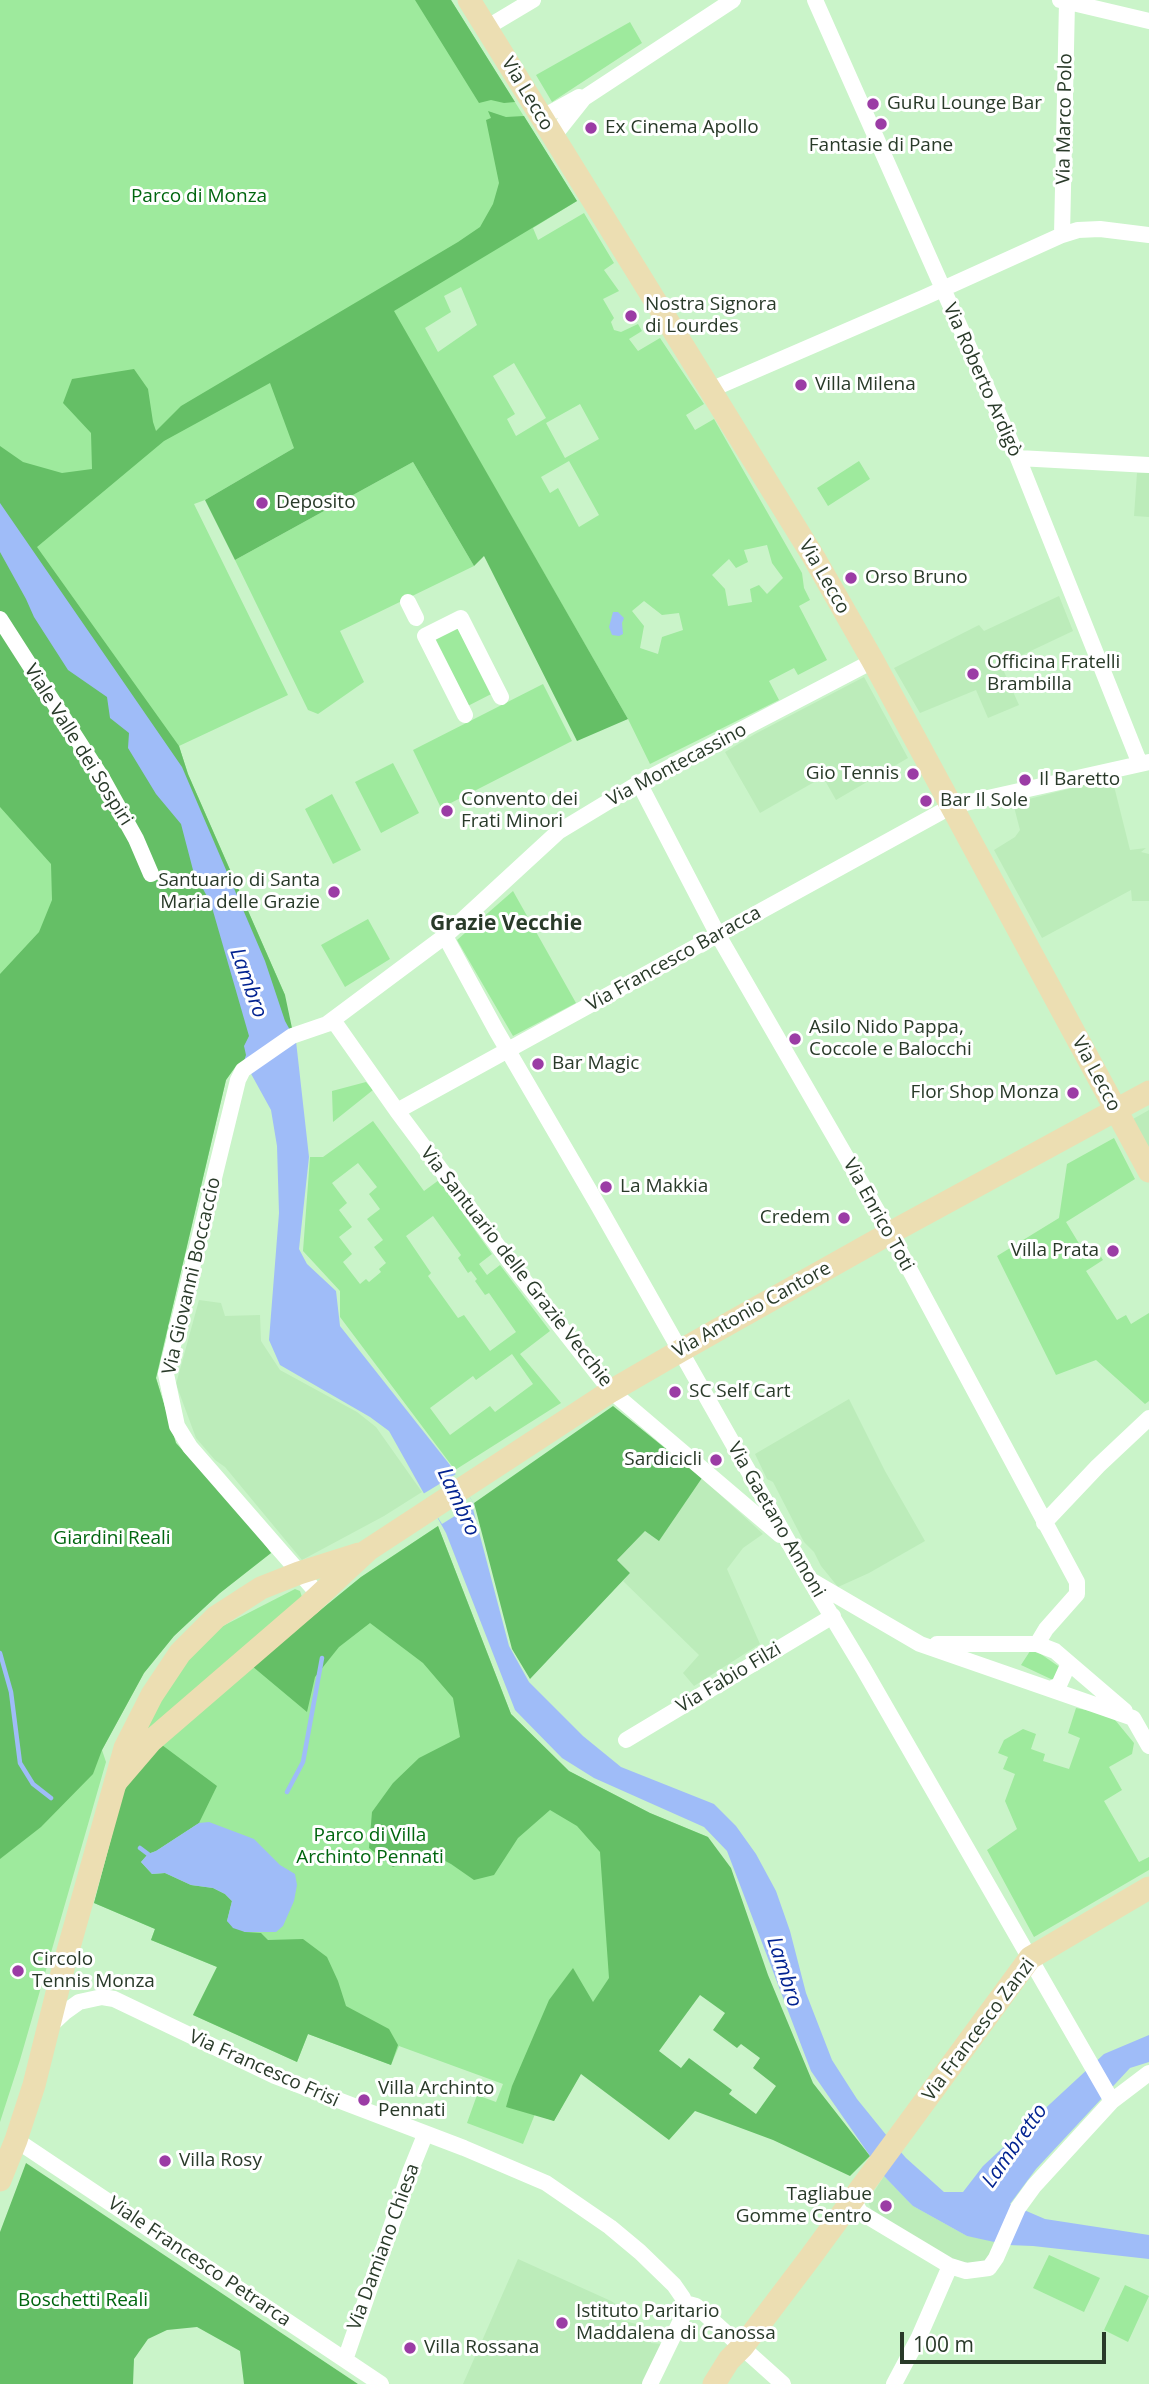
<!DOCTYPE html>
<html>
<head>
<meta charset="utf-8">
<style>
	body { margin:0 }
	#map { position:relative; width:1149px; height:2384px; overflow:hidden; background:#caf4c9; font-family:"Open Sans",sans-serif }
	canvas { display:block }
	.scale { position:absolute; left:900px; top:2332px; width:206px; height:32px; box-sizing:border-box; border:4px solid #293a29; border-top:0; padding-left:9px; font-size:21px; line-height:24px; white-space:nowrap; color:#293a29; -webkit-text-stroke:5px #fff; paint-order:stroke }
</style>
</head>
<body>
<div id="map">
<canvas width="1149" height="2384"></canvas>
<div class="scale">100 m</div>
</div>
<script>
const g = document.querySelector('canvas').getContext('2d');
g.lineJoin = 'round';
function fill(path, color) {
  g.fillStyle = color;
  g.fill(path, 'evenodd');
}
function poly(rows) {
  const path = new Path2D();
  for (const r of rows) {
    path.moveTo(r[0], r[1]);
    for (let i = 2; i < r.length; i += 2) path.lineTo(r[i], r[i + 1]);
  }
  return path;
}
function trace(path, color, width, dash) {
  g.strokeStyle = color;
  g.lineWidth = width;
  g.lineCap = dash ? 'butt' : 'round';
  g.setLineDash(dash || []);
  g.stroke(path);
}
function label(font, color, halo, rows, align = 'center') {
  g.font = font + ' "Open Sans",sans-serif';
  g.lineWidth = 6;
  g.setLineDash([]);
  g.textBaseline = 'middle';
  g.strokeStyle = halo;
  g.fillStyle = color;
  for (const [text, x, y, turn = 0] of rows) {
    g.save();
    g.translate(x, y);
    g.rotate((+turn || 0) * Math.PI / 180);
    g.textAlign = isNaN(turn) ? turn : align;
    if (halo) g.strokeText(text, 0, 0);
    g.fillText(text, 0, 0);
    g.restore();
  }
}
fill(poly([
	[1137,473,1149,473,1149,517,1134,516],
	[1059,596,1073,631,1001,665,1019,705,988,718,976,690,920,713,894,668,979,625,984,631],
	[864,677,908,758,836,800,823,777,760,813,725,752,755,734],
	[1112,778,1130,850,1146,848,1141,852,1149,854,1149,901,1132,901,1131,890,1042,938,994,850,1015,837,1020,830,1013,803],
	[1149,1110,1149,1149,1133,1119],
	[199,1300,221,1303,225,1316,260,1315,261,1341,280,1370,357,1412,376,1427,422,1492,384,1516,302,1560,225,1467,215,1460,196,1438,176,1384],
	[849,1399,885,1471,925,1541,869,1573,838,1587,821,1566,814,1552,804,1542,773,1482,767,1479,755,1454],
	[702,1478,763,1534,743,1548,727,1569,760,1644,694,1686,683,1673,699,1655,623,1581,630,1573,617,1560,645,1531,659,1540],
	[884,2176,913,2206,967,2236,1000,2241,984,2264,960,2265,874,2218,868,2201],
	[518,2259,611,2301,619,2306,616,2319,653,2328,651,2343,663,2344,643,2384,463,2384]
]), '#bcecba');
fill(poly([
	[0,0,451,0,577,201,533,228,538,240,584,213,614,263,604,270,619,291,603,299,614,318,611,322,614,330,621,332,638,324,642,331,629,339,638,351,660,338,704,404,686,415,695,430,714,419,802,573,804,588,810,600,799,606,827,660,798,675,794,668,769,681,779,700,650,764,628,719,393,311,294,448,205,500,194,504,288,695,179,746,188,774,285,995,248,1057,236,1066,226,1080,156,1378,176,1443,255,1531,271,1553,220,1593,174,1636,144,1673,102,1750,106,1762,20,2060,0,2122],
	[461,287,477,325,438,352,425,328,451,312,444,296],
	[514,363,546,418,516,436,507,419,515,414,493,376],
	[580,404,599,439,565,458,546,423],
	[569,461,599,515,579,527,558,488,550,493,541,477],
	[767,545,772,563,783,578,767,594,759,585,750,589,752,602,728,606,725,589,712,575,729,559,736,568,748,562,744,550],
	[644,601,662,615,679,613,683,630,662,637,658,654,640,648,644,626,632,611],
	[630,22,642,43,552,102,536,75],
	[859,461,870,479,828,506,817,488],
	[413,462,474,566,340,631,364,682,318,714,308,710,235,560],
	[462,613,501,689,460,710,421,634],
	[543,684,572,741,441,808,413,750],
	[393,763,419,813,381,833,355,782],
	[332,794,361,850,333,864,305,809],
	[513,891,576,1003,513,1036,457,940],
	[368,919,390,959,345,987,321,945],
	[366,1082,373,1090,333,1122,332,1091],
	[373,1121,424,1191,439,1180,492,1254,479,1264,487,1275,500,1265,550,1331,520,1354,561,1403,455,1470,340,1317,340,1291,303,1251,310,1157,323,1157],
	[358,1163,377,1187,369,1194,380,1209,367,1219,383,1240,374,1247,386,1263,379,1269,381,1272,369,1282,366,1279,360,1284,343,1262,352,1254,339,1237,352,1227,339,1210,347,1203,332,1183],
	[433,1216,461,1255,458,1258,468,1273,471,1271,477,1279,475,1281,485,1295,489,1293,516,1332,490,1351,464,1315,458,1318,428,1276,431,1273,406,1236],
	[512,1354,533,1384,495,1412,490,1406,450,1435,430,1408,473,1376,476,1380],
	[1114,1138,1135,1179,1066,1222,1086,1255,1096,1249,1103,1260,1086,1271,1117,1320,1126,1315,1131,1324,1149,1313,1149,1401,1145,1404,1096,1360,1056,1375,997,1256,1059,1218,1067,1164],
	[438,1526,511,1714,569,1771,650,1813,708,1837,554,2121,535,2114,523,2144,467,2123,477,2095,496,2102,503,2084,399,2046,391,2065,308,2034,297,2062,193,2015,217,1967,151,1940,155,1929,94,1903,137,1768,252,1666,361,1577],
	[295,1589,300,1591,302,1597,145,1736,143,1725,189,1656,217,1629],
	[1032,1648,1061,1668,1053,1680,1021,1665],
	[1076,1708,1111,1715,1134,1743,1132,1754,1109,1767,1122,1790,1104,1801,1139,1862,1149,1857,1149,1870,1034,1937,987,1850,1017,1829,1005,1801,1015,1774,1003,1769,1008,1757,998,1753,1004,1740,1023,1729,1036,1734,1031,1749,1045,1754,1043,1761,1069,1769,1080,1738,1068,1733],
	[1049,2255,1100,2278,1084,2312,1033,2288],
	[1125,2285,1149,2296,1128,2342,1104,2330]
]), '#9eea9d');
fill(poly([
	[415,0,451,0,515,102,504,103,491,100,479,103],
	[488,111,506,117,524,116,577,201,394,311,628,719,577,741,484,556,474,566,413,462,235,560,205,500,294,448,270,383,164,441,37,547,179,746,188,774,285,995,292,1028,236,1066,226,1080,156,1378,176,1443,255,1531,271,1553,220,1593,174,1636,144,1673,102,1750,93,1774,41,1827,0,1859,0,974,39,932,52,900,51,864,0,807,0,446,23,462,62,473,92,469,91,433,63,403,72,379,134,369,148,389,153,422,156,431,181,406,458,242,480,227,493,204,499,183,486,120,491,118],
	[613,1406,702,1478,659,1541,645,1531,617,1560,630,1573,530,1679,512,1649,474,1503],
	[438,1526,511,1714,569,1771,650,1813,708,1837,731,1868,768,1975,813,2083,870,2156,850,2176,773,2140,695,2111,669,2140,581,2074,554,2121,506,2107,512,2086,549,2000,573,1968,593,2002,609,1978,600,1852,577,1826,550,1810,518,1838,494,1875,474,1880,451,1864,428,1852,393,1867,369,1848,372,1812,393,1783,419,1758,460,1737,453,1698,423,1663,370,1623,339,1647,315,1677,307,1712,252,1666,361,1577],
	[700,1995,725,2013,713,2030,737,2048,741,2044,760,2058,753,2068,776,2086,756,2114,729,2094,732,2090,689,2058,681,2068,659,2051],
	[162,1745,217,1786,199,1823,156,1851,148,1854,141,1862,152,1874,165,1873,191,1885,213,1888,225,1894,232,1901,227,1921,245,1932,261,1933,268,1940,303,1939,327,1957,338,1981,346,2006,389,2029,398,2045,391,2065,308,2034,297,2062,193,2015,217,1967,151,1940,155,1929,94,1903,123,1793,137,1768],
	[26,2163,358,2384,244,2384,240,2351,197,2327,167,2330,148,2339,134,2359,133,2384,0,2384,0,2232]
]), '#65bf66');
fill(poly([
	[0,503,182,767,265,961,285,1021,296,1041,309,1157,299,1249,307,1264,336,1291,340,1326,450,1465,474,1504,473,1509,509,1646,529,1682,583,1736,621,1767,714,1804,736,1826,756,1854,776,1891,790,1931,806,1993,832,2060,857,2099,887,2136,906,2158,944,2192,963,2192,983,2166,1104,2054,1149,2035,1149,2062,1130,2068,1036,2169,1010,2204,1045,2219,1149,2235,1149,2259,1033,2246,1008,2245,967,2236,913,2206,906,2199,884,2176,811,2071,727,1851,704,1827,594,1778,562,1758,515,1710,446,1533,389,1431,370,1417,280,1365,269,1340,279,1213,277,1146,271,1110,244,1061,246,1055,244,1046,249,1036,211,904,193,870,181,824,156,794,128,748,129,733,110,718,107,697,68,670,34,617,26,599,0,552],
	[613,612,618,612,624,618,622,623,623,634,619,636,612,635,609,627],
	[209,1822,254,1839,280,1865,295,1874,297,1885,294,1901,283,1926,276,1932,245,1932,233,1928,227,1921,232,1901,225,1894,213,1888,191,1885,165,1873,152,1874,141,1862,148,1854,156,1851,199,1823]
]), '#9fbcf8');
fill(poly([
	[456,1474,474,1504,442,1524,423,1494]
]), '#caf4c9');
trace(poly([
	[0,1653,11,1692,20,1763,33,1784,51,1798],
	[287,1792,303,1762,322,1658],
	[140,1848,148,1854]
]), '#9fbcf8', 4.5);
trace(poly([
	[815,0,1018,458,1140,764],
	[1060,0,1149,21],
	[486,28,533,0],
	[541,118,579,97],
	[553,137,584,98,733,0],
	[1062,235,1067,2],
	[710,390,925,297,1062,235,1078,230,1100,229,1149,235],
	[1018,458,1149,465],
	[408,602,416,618],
	[0,619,102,778,136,839,151,874],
	[465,715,425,636,461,618,501,697],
	[639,783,718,935,890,1233,1077,1582,1077,1594,1046,1629,1037,1644],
	[445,936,496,1030,599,1207,810,1580,863,1668,1112,2101],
	[333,1020,397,1111,512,1265,611,1391,780,1535],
	[397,1111,952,806,1149,762],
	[1044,1523,1098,1466,1149,1418],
	[812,1581,920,1644,1133,1718,1149,1746],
	[319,1595,190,1447,177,1426,166,1374,238,1080,243,1070,292,1036,327,1024,445,936,558,832,639,783,873,661],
	[937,1644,1037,1644,1055,1651,1125,1711],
	[1051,1689,1059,1685,1069,1663],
	[626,1740,833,1616],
	[49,2027,65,2012,79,2002,102,1997,114,1999,275,2076,464,2148,546,2183,610,2227,640,2252,674,2285,683,2298,683,2316,650,2384],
	[16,2140,381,2384],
	[853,2199,860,2212,950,2266,966,2271,989,2268,996,2258,1018,2208,1034,2186,1112,2101,1149,2073],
	[685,2303,696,2306,783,2384],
	[345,2360,410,2172,425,2135],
	[894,2384,919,2337,950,2266]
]), '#fff', 16);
trace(poly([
	[469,0,813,556,873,661,1149,1171],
	[115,1783,151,1741,310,1604,368,1550,611,1391,680,1351,890,1233,1149,1092],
	[0,2180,16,2140,34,2085,64,1965,125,1748,152,1695,180,1653,216,1617,261,1588,299,1573,359,1554],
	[714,2384,729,2360,743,2346,809,2259,1030,1958,1149,1888]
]), '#ecdeb2', 23);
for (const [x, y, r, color] of [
	[873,104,7,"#9b3ca5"],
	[881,124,7,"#9b3ca5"],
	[591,128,7,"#9b3ca5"],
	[631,316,7,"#9b3ca5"],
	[801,385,7,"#9b3ca5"],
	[262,503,7,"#9b3ca5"],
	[851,578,7,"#9b3ca5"],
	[973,674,7,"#9b3ca5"],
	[913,774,7,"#9b3ca5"],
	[1025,780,7,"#9b3ca5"],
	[926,801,7,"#9b3ca5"],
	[447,811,7,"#9b3ca5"],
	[334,892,7,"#9b3ca5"],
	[795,1039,7,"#9b3ca5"],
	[538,1064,7,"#9b3ca5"],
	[1073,1093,7,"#9b3ca5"],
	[606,1187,7,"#9b3ca5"],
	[844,1218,7,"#9b3ca5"],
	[1113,1251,7,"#9b3ca5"],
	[675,1392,7,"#9b3ca5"],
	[716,1460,7,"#9b3ca5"],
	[18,1971,7,"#9b3ca5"],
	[364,2100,7,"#9b3ca5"],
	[165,2161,7,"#9b3ca5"],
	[886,2206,7,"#9b3ca5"],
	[562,2323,7,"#9b3ca5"],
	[410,2348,7,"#9b3ca5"]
]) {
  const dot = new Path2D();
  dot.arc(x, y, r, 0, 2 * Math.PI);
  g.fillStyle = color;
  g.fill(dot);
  trace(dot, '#fff', 2.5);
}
label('19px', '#293a29', '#fff', [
	["Via Lecco",527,94,59],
	["Via Marco Polo",1065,119,-89],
	["Via Roberto Ardigò",982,380,66],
	["Via Lecco",824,577,60],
	["Viale Valle dei Sospiri",78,745,58],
	["Via Montecassino",677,765,-28],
	["Via Francesco Baracca",674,959,-29],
	["Via Lecco",1096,1074,62],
	["Via Enrico Toti",878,1215,61],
	["Via Santuario delle Grazie Vecchie",516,1267,52],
	["Via Giovanni Boccaccio",192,1276,-77],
	["Via Antonio Cantore",752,1310,-29],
	["Via Gaetano Annoni",776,1520,60],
	["Via Fabio Filzi",729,1678,-31],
	["Via Francesco Zanzi",979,2030,-53],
	["Via Francesco Frisi",264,2069,24],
	["Via Damiano Chiesa",384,2247,-70],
	["Viale Francesco Petrarca",199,2262,34]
]);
label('19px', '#293a29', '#fff', [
	["GuRu Lounge Bar",887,104],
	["Ex Cinema Apollo",605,128],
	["Fantasie di Pane",881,146,"center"],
	["Nostra Signora",645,305],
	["di Lourdes",645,327],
	["Villa Milena",815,385],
	["Deposito",276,503],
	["Orso Bruno",865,578],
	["Officina Fratelli",987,663],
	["Brambilla",987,685],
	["Gio Tennis",899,774,"right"],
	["Il Baretto",1039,780],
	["Convento dei",461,800],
	["Frati Minori",461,822],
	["Bar Il Sole",940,801],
	["Santuario di Santa",320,881,"right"],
	["Maria delle Grazie",320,903,"right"],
	["Asilo Nido Pappa,",809,1028],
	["Coccole e Balocchi",809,1050],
	["Bar Magic",552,1064],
	["Flor Shop Monza",1059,1093,"right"],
	["La Makkia",620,1187],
	["Credem",830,1218,"right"],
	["Villa Prata",1099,1251,"right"],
	["SC Self Cart",689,1392],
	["Sardicicli",702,1460,"right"],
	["Circolo",32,1960],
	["Tennis Monza",32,1982],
	["Villa Archinto",378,2089],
	["Pennati",378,2111],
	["Villa Rosy",179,2161],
	["Tagliabue",872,2195,"right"],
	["Gomme Centro",872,2217,"right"],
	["Istituto Paritario",576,2312],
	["Maddalena di Canossa",576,2334],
	["Villa Rossana",424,2348]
], 'left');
label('19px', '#00660f', '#fff', [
	["Parco di Monza",199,197],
	["Giardini Reali",112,1539],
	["Parco di Villa",370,1836],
	["Archinto Pennati",370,1858],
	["Boschetti Reali",83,2301]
]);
label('bold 21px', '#293a29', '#fff', [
	["Grazie Vecchie",506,924]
]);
label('italic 21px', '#022391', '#fff', [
	["Lambro",248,983,70],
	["Lambro",458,1502,65],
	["Lambro",784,1972,72],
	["Lambretto",1015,2146,-55]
]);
</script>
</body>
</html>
